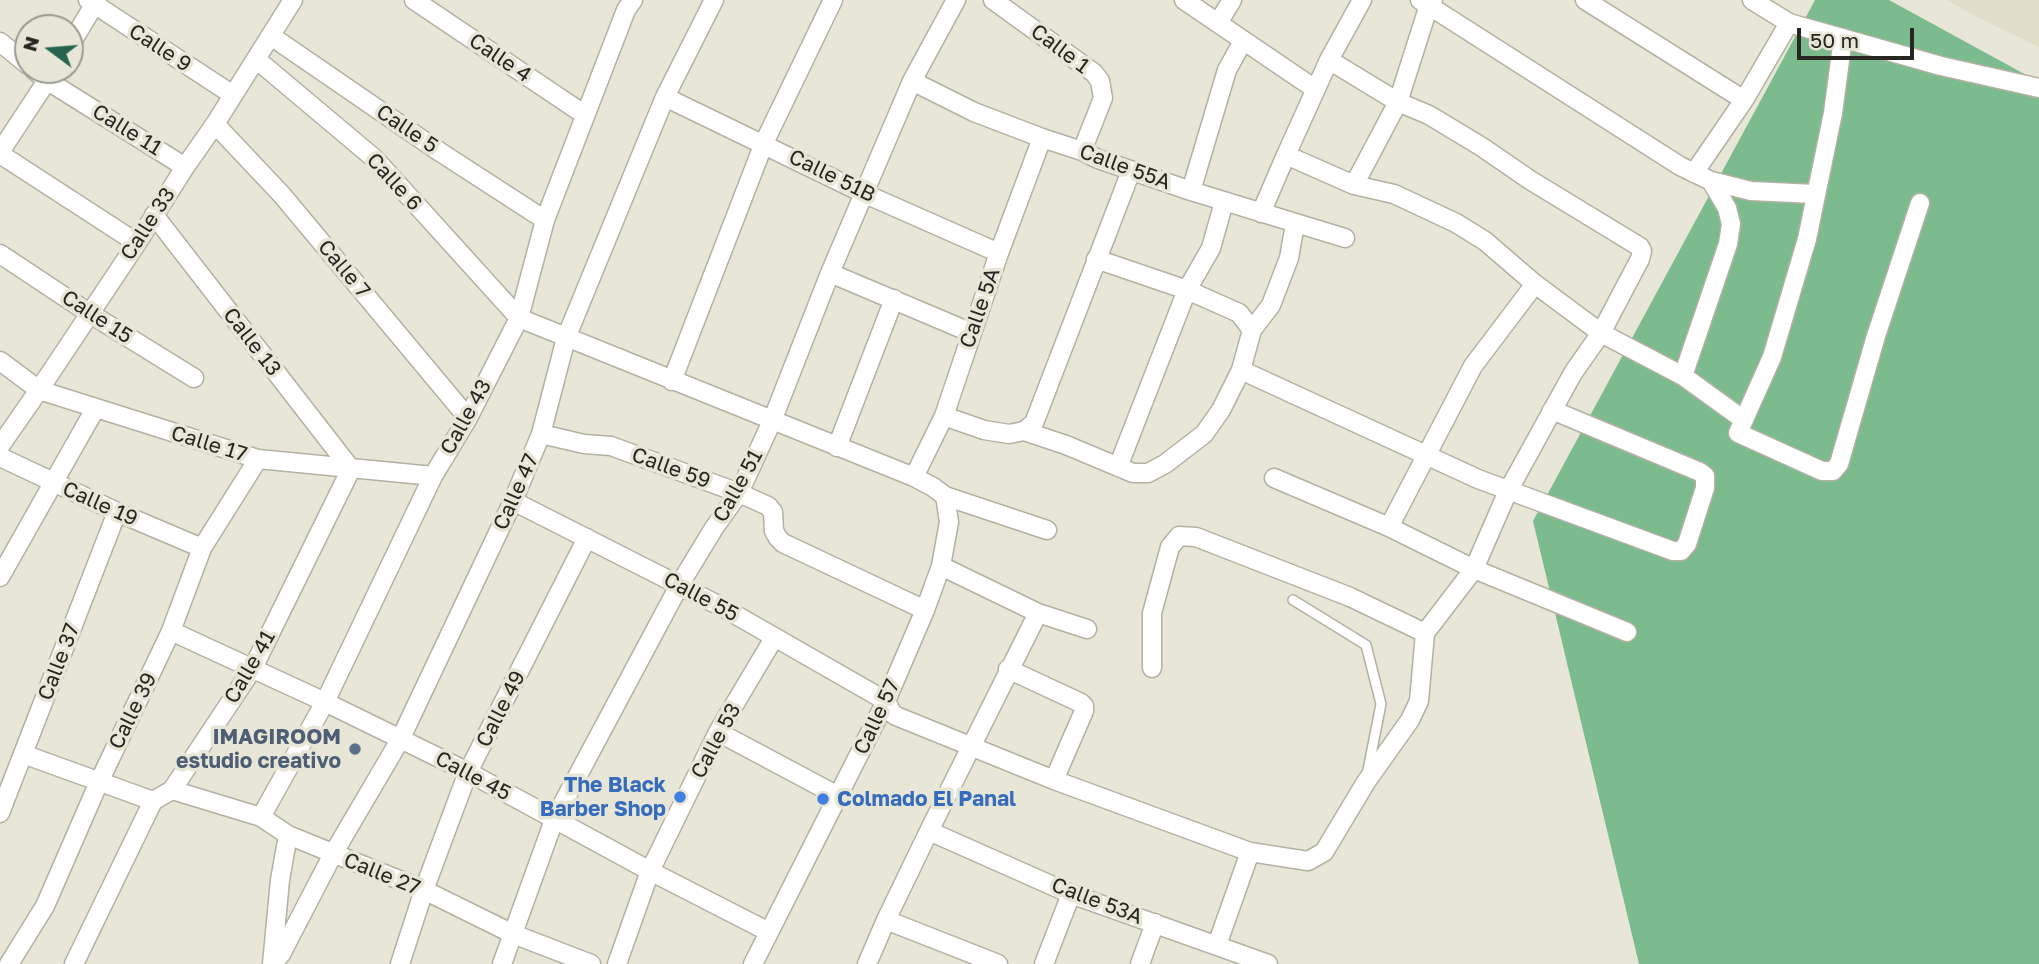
<!DOCTYPE html>
<html>
<head>
<meta charset="utf-8">
<style>
	body { margin:0 }
	#map { position:relative; width:2039px; height:964px; overflow:hidden; background:#e8e6d7; font-family:"Golos Text",sans-serif }
	canvas { display:block }
	.north { position:absolute; left:14px; top:14px; width:70px; height:70px; box-sizing:border-box; background:#e8e6d7; border:2px solid #9b998e; border-radius:50%; rotate:286deg; font-size:19px; font-weight:700; line-height:28px; text-align:center; color:#272621 }
	.north::after { content:''; display:block; margin:auto; width:24px; height:32px; background:#27644e; clip-path:polygon(50% 0,100% 100%,50% 72%,0 100%) }
	.scale { position:absolute; left:1797px; top:28px; width:117px; height:32px; box-sizing:border-box; border:4px solid #272621; border-top:0; padding-left:9px; font-size:21px; line-height:24px; white-space:nowrap; color:#272621; -webkit-text-stroke:5px #e8e6d7; paint-order:stroke }
</style>
</head>
<body>
<div id="map">
<canvas width="2039" height="964"></canvas>
<div class="north">N</div>
<div class="scale">50 m</div>
</div>
<script>
const g = document.querySelector('canvas').getContext('2d');
g.lineJoin = 'round';
function fill(path, color) {
  g.fillStyle = color;
  g.fill(path, 'evenodd');
}
function poly(rows) {
  const path = new Path2D();
  for (const r of rows) {
    path.moveTo(r[0], r[1]);
    for (let i = 2; i < r.length; i += 2) path.lineTo(r[i], r[i + 1]);
  }
  return path;
}
function trace(path, color, width, dash) {
  g.strokeStyle = color;
  g.lineWidth = width;
  g.lineCap = dash ? 'butt' : 'round';
  g.setLineDash(dash || []);
  g.stroke(path);
}
function label(font, color, halo, rows, align = 'center') {
  g.font = font + ' "Golos Text",sans-serif';
  g.lineWidth = 7;
  g.setLineDash([]);
  g.textBaseline = 'middle';
  g.strokeStyle = halo;
  g.fillStyle = color;
  for (const [text, x, y, turn = 0] of rows) {
    g.save();
    g.translate(x, y);
    g.rotate((+turn || 0) * Math.PI / 180);
    g.textAlign = isNaN(turn) ? turn : align;
    if (halo) g.strokeText(text, 0, 0);
    g.fillText(text, 0, 0);
    g.restore();
  }
}
fill(poly([
	[1947,0,2039,0,2039,47,1973,15]
]), '#e1dec7');
fill(poly([
	[1815,0,1889,0,2039,82,2039,964,1639,964,1533,521]
]), '#7cbb8e');
const lane = poly([
	[1293,600,1366,645,1381,704,1368,770]
]);
const street = poly([
	[88,0,233,95],
	[414,0,585,115],
	[993,0,1094,73,1100,81,1103,98,1082,151],
	[1184,0,1315,89],
	[1420,0,1680,166,1711,181,1751,191,1815,194],
	[1585,0,1744,100],
	[1218,23,1232,0],
	[1789,23,1941,66,2039,88],
	[271,36,440,152,545,220],
	[1843,38,1833,113,1807,239,1772,357,1738,433,1822,471,1833,471,1839,464,1876,336,1920,203],
	[0,42,28,65],
	[70,45,97,0],
	[256,59,375,159,519,318,914,477,933,487,945,496,1047,530],
	[1329,60,1398,102,1429,115,1482,147,1530,180,1640,247,1642,251,1640,259,1601,333,1535,284,1485,241,1456,223,1394,194,1354,185,1286,155,1329,60,1362,0],
	[34,70,48,81,185,167],
	[912,81,974,112,1042,138,1082,151,1098,159,1191,191,1345,238],
	[665,97,863,193,999,253],
	[215,124,282,195,468,418],
	[0,152,54,70],
	[0,154,137,243],
	[1694,173,1744,100,1789,23,1752,0],
	[1354,185,1398,102,1429,5,1433,0],
	[1191,191,1227,70,1243,41],
	[1261,213,1286,155],
	[0,254,89,313,194,378],
	[1096,259,1187,290,1239,313,1252,330,1241,370,1478,479,1673,551,1681,551,1687,544,1705,488,1705,476,1700,472,1552,410],
	[830,273,972,333],
	[1252,330,1271,305,1289,258,1295,224],
	[0,361,39,390,258,459,433,476],
	[1683,376,1728,244,1731,224,1727,208,1711,181],
	[672,381,764,143,833,0],
	[944,416,984,430,1009,434,1024,431,1034,423,1131,171],
	[1024,431,1066,445,1133,473,1148,473,1165,464,1204,434,1221,410,1241,370],
	[541,434,584,444,611,446,739,493,768,506,773,512,774,531,778,538,783,543,925,610],
	[0,446,39,390,137,243,185,167,215,124,293,0],
	[837,447,894,299],
	[0,457,117,512,202,548],
	[1118,467,1187,290,1211,248,1224,202],
	[914,477,944,416,999,253,1042,138],
	[1274,478,1389,527,1474,569,1627,632],
	[513,501,722,607,886,701,892,713,896,716,1054,780,1250,852,1308,861,1324,852,1366,782,1410,720,1419,701,1425,633],
	[1389,527,1473,366,1535,284],
	[941,566,1038,613,1087,629],
	[0,577,95,409],
	[171,631,325,702,468,772,650,871,769,932],
	[1152,668,1152,613,1170,547,1179,536,1196,537,1350,597,1425,633,1474,569,1508,491,1573,373,1601,333,1683,376,1744,420],
	[1008,669,1081,703,1084,706,1084,711,1054,780],
	[718,732,838,796],
	[23,754,153,801],
	[172,790,261,817,288,835,424,890,513,934,591,964],
	[0,813,117,512],
	[261,817,325,702,433,476,468,418,519,318,545,220,626,10,633,0],
	[929,831,1071,894,1268,964],
	[886,920,998,964],
	[1217,945,1250,852],
	[9,964,45,906,99,782,171,631,202,548,258,459],
	[74,964,153,801,172,790,253,668,351,469,154,215],
	[272,964,281,954,333,854,400,740,513,501,541,434,566,338,665,97,714,0],
	[272,964,280,880,288,835],
	[400,964,424,890,468,772,587,538],
	[502,964,554,820,680,584,714,528,739,493,772,421,830,273,912,81,956,0],
	[617,964,650,871,718,732,774,638],
	[753,964,886,701,925,610,941,566,949,522,945,496],
	[867,964,886,920,929,831,1038,613],
	[1044,964,1071,894],
	[1140,964,1155,923]
]);
trace(lane, '#b3b1a2', 12);
trace(street, '#b3b1a2', 21);
trace(lane, '#fff', 9);
trace(street, '#fff', 18);
for (const [x, y, r, color] of [
	[355,749,7,"#5c6f8a"],
	[680,797,7,"#3f7fe0"],
	[823,799,7,"#3f7fe0"]
]) {
  const dot = new Path2D();
  dot.arc(x, y, r, 0, 2 * Math.PI);
  g.fillStyle = color;
  g.fill(dot);
  trace(dot, '#e8e6d7', 2.5);
}
label('21px', '#272621', '#e8e6d7', [
	["Calle 9",160,48,33],
	["Calle 1",1060,49,37],
	["Calle 4",500,58,34],
	["Calle 5",407,129,34],
	["Calle 11",127,130,32],
	["Calle 55A",1125,167,20],
	["Calle 51B",832,176,26],
	["Calle 6",394,182,47],
	["Calle 33",148,224,-57],
	["Calle 7",344,269,50],
	["Calle 5A",980,308,-71],
	["Calle 15",97,317,33],
	["Calle 13",252,342,52],
	["Calle 43",466,417,-61],
	["Calle 17",209,444,17],
	["Calle 59",671,468,20],
	["Calle 51",738,486,-61],
	["Calle 47",516,492,-66],
	["Calle 19",100,504,24],
	["Calle 55",701,597,28],
	["Calle 37",59,662,-69],
	["Calle 41",250,667,-60],
	["Calle 49",501,709,-63],
	["Calle 39",133,711,-64],
	["Calle 57",877,717,-65],
	["Calle 53",716,741,-62],
	["Calle 45",473,776,28],
	["Calle 27",382,874,22],
	["Calle 53A",1097,901,21]
]);
label('bold 21px', '#4e5e75', '#e8e6d7', [
	["IMAGIROOM",341,737],
	["estudio creativo",341,761]
], 'right');
label('bold 21px', '#366cbe', '#e8e6d7', [
	["The Black",666,785],
	["Barber Shop",666,809],
	["Colmado El Panal",837,799,"left"]
], 'right');
</script>
</body>
</html>
